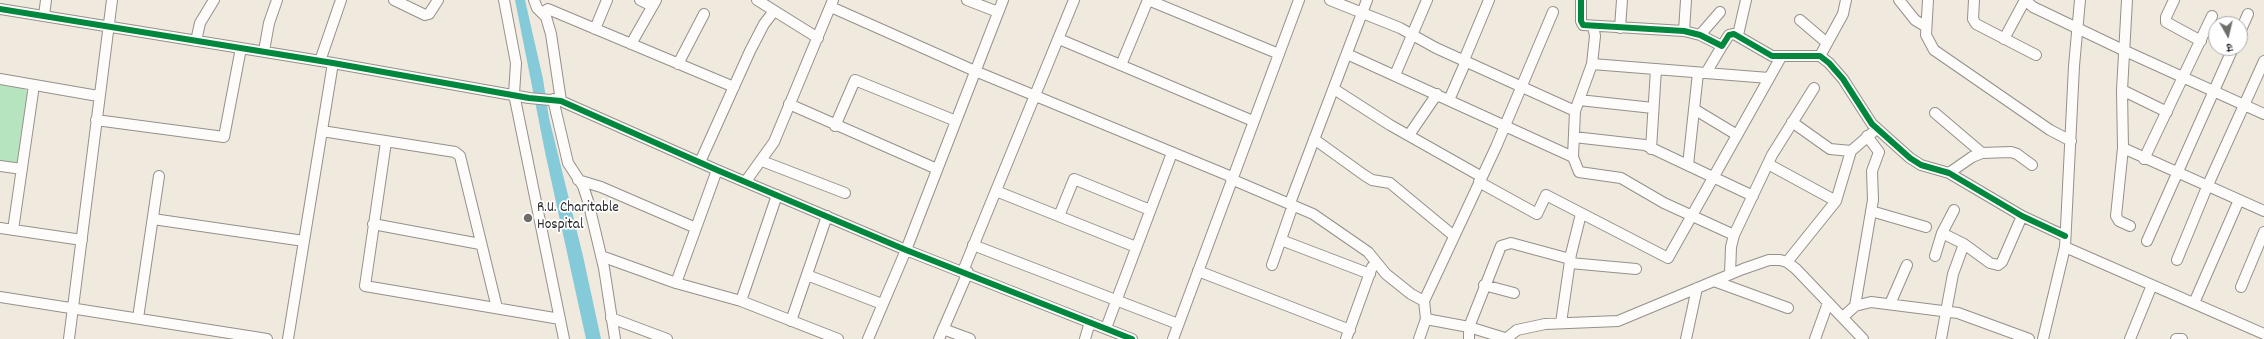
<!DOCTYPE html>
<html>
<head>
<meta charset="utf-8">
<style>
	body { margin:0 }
	#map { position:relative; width:2264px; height:339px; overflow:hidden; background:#f0e9de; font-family:Dekko,"Playpen Sans Deva",sans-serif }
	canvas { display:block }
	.north { position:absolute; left:2208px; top:16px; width:40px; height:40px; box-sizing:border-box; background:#fff; border:1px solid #aaa; border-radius:50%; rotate:172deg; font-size:11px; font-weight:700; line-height:16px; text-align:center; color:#2b2b2b }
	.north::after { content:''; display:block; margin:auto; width:14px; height:18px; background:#706e6a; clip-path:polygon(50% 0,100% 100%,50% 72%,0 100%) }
</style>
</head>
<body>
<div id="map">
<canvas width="2264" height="339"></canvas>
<div class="north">उ</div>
</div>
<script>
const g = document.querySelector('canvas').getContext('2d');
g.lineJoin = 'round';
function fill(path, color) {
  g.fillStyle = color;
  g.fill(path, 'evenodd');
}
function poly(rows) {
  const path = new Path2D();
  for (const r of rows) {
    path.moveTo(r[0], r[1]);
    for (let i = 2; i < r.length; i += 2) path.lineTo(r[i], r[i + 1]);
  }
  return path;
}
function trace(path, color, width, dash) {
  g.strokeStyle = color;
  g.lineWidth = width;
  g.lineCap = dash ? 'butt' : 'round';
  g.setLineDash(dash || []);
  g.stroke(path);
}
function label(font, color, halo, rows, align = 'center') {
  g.font = font + ' Dekko,sans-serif';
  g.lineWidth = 3.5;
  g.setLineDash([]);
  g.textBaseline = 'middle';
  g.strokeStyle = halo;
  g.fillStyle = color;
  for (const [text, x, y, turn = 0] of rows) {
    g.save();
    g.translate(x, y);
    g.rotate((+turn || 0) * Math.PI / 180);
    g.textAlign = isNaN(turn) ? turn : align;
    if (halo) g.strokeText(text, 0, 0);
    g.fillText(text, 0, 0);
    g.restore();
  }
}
fill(poly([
	[0,85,22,88,28,92,18,160,15,164,0,163]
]), '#b6e4bf');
fill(poly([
	[515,0,525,0,543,79,549,118,583,256,601,339,586,339,545,152]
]), '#85cad8');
const minor = poly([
	[394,0,425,15,429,14,438,0],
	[504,0,516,63,514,94,564,339],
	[534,0,537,8,546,17,551,34,561,101],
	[640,0,652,6],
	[757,0,818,38],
	[967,0,998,12],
	[1148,0,1279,54],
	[1330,0,1400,28,1436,48,1575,111],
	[1581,0,1581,21,1583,25,1684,31,1700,35,1722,46,1729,35,1734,34,1772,56,1820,56,1829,63,1843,79,1872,124,1910,158,1921,165,1949,173,2022,216,2065,236],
	[1899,0,1915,20,1925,26],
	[1928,0,1926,35,1934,50,2050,130,2071,141],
	[1974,0,1973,19,1976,24,2036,55],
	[2025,0,2033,7,2123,50,2264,114],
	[2174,0,2166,17,2166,22,2201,41],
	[831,7,975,71,1232,177],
	[0,9,333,63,529,98,561,101,717,170,906,250,1132,339],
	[543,13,548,9,734,87],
	[44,16,46,0],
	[1800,20,1827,43],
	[1593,26,1595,36,1592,64,1575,111,1573,157,1579,172,1621,178,1664,203,1734,235,1772,155,1814,88],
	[1620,28,1622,0],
	[595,29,607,0],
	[1684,31,1686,0],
	[2240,32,2248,14],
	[1700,35,1720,12],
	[1738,35,1746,0],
	[1059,39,1253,121],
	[2004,39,2025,0],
	[196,41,200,23,214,0],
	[631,44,656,0],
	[264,51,269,23,277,0],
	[1347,54,1573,157],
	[1820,56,1843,14,1846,0],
	[1464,60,1489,0],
	[320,61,341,0],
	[678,64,704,14],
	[1592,64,1769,78],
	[1121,65,1148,0],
	[1706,73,1722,46],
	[1395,75,1427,0],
	[0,79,98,96],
	[1334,89,1390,125,1482,177],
	[2122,90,2167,112],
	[553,99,568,163,583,186,588,201,604,268,615,339],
	[1449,100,1466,61],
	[1579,100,1653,108],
	[789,104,937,169],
	[1694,109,1737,135],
	[1935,113,1982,153],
	[96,120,224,137,241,48],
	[1792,122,1830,149,1851,151],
	[835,126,855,80,956,121],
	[322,131,455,152,460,156,497,308],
	[1409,135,1437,94],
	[1574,137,1645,145,1753,196],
	[1314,139,1364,175,1372,180,1390,183,1454,236],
	[386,142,365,286,560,319],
	[2123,148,2122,90,2127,0],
	[1651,149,1656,69],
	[2144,159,2212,16],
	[762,161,845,193],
	[700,162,750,51,764,24,774,11],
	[1768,164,1836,201],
	[1688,165,1698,73],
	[0,166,22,169],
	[1949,173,1972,157,1982,153,2011,152,2017,154,2032,165],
	[1231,179,1313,214,1368,252,1386,274,1411,294,1424,301],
	[578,180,601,187,696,228],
	[746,181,774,142,833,0],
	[1479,182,1537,214,1546,195,1668,258,1781,57],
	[996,191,1136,247],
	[1290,203,1367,0],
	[1871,211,1926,227],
	[1059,216,1074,179,1150,210],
	[153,219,304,241],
	[373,224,480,244],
	[2130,226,2119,221,2116,216,2123,148,2264,211],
	[0,228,82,240],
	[13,230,34,85],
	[1942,233,1964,244,1990,263,1998,265,2002,262,2022,216],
	[1281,240,1370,274],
	[2147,241,2233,48],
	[973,245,1178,324],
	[2065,247,2264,334],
	[601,256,676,283,741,301,838,339],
	[1935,256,1942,233,1954,210],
	[2177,260,2207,187,2264,61],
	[1787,262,1836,201,1851,151,1872,133],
	[1570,263,1636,269],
	[1272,265,1293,205],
	[963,271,1074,0],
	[1198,271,1350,330],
	[1730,274,1731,247,1734,235],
	[807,275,882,304],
	[1714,281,1788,308],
	[676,283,717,170],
	[1484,285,1514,293],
	[2241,287,2264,232],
	[0,297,267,339],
	[741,301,777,195],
	[2194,303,2239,200],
	[1890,304,1907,265],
	[1855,306,1873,200,1872,171,1879,152,1867,136],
	[1843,317,1855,306,1871,302,1958,313,2029,339],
	[138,318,159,176],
	[611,318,667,339],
	[1426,319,1469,327,1508,339],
	[791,321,827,216],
	[1561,323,1571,254,1581,214],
	[1106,328,1172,153],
	[943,329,970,339],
	[1507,338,1517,330,1545,324,1618,321,1743,269,1769,260,1780,260,1787,262,1796,269,1863,339],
	[69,339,112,0],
	[288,339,333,63],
	[868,339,906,250,1003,0],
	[939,339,968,272],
	[1085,339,1090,322],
	[1173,339,1299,0],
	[1346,339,1372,267],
	[1419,339,1426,319,1424,301,1496,147,1553,12],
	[1469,339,1469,327,1501,246,1511,243,1570,259],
	[1686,339,1697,288],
	[1815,339,1828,303],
	[1941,339,1953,274,1964,244],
	[2043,339,2065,247,2074,66,2080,0],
	[2130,339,2152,285],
	[2176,339,2182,339]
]);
trace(minor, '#94908b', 12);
trace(minor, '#fdfcfa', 10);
trace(poly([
	[1581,0,1581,21,1583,25,1684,31,1700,35,1722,46,1729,35,1734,34,1772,56,1820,56,1829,63,1843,79,1872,124,1910,158,1921,165,1949,173,2022,216,2065,236],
	[0,9,333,63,529,98,561,101,717,170,906,250,1132,339]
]), '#00873e', 6);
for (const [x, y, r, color] of [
	[528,218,5,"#706e6a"]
]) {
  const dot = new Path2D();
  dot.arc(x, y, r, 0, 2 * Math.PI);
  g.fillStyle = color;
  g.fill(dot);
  trace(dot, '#fff', 1.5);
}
label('15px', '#2b2b2b', '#fff', [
	["R.U. Charitable",537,209],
	["Hospital",537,226]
], 'left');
</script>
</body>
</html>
